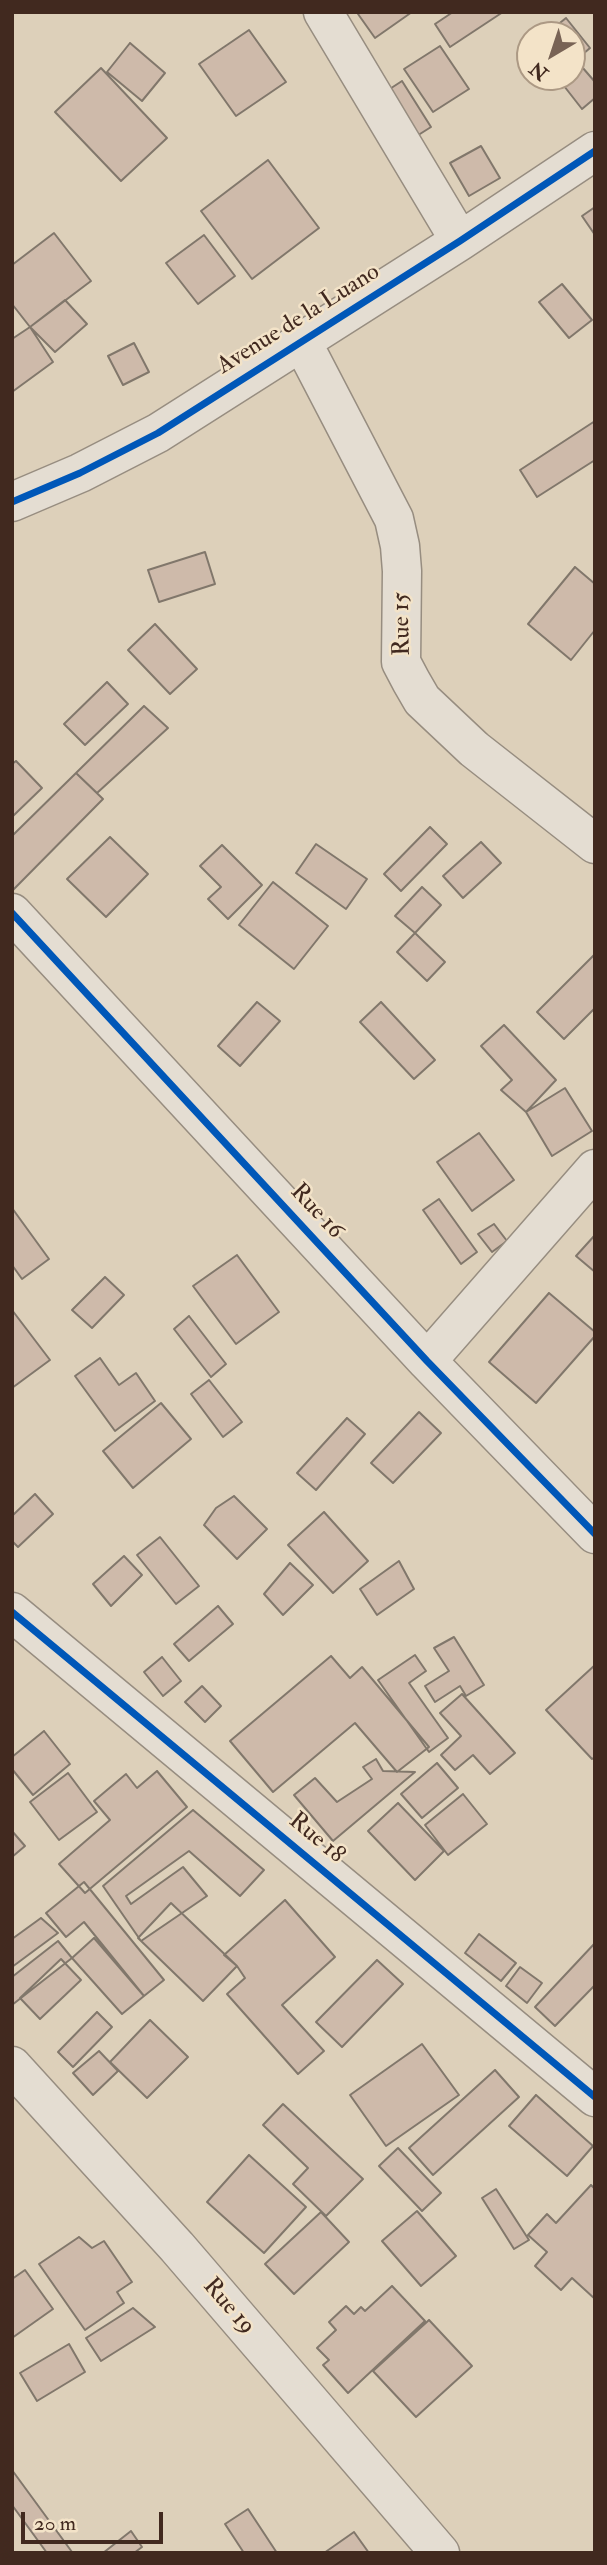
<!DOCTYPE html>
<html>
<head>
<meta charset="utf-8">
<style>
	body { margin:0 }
	#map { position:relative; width:607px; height:2565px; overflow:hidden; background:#ddd0ba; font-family:"IM FELL Double Pica",serif }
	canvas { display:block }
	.frame { position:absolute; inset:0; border:14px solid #41291f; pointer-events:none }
	.north { position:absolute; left:516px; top:21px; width:70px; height:70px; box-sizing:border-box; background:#f3e3c8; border:2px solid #ac9984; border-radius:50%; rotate:219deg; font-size:19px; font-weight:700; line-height:28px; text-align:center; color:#41291f }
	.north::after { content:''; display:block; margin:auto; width:24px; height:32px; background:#786355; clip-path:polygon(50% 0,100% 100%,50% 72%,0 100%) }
	.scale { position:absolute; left:21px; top:2512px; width:142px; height:32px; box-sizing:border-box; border:4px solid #41291f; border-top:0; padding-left:9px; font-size:21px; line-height:24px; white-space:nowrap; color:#41291f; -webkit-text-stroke:5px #f3e3c8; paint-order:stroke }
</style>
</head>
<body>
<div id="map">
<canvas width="607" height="2565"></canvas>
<div class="frame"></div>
<div class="north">N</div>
<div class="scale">20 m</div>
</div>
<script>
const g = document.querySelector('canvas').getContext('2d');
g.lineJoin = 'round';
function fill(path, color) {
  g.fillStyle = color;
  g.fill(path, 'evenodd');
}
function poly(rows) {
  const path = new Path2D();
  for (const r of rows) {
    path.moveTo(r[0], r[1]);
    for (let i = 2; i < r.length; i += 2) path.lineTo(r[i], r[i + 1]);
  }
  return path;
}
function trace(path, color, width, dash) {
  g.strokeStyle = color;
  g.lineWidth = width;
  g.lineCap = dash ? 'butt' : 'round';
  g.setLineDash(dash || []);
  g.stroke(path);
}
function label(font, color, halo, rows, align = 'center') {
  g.font = font + ' "IM FELL Double Pica",serif';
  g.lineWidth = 5;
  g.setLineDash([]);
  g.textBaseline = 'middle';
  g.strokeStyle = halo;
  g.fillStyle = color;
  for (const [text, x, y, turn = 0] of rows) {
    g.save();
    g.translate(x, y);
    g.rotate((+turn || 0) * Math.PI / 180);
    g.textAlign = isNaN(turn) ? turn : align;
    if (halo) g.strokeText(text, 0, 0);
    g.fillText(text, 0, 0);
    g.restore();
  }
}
const building = poly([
	[361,12,412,12,375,38,358,14,361,12],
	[453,12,503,12,450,47,435,24,453,12],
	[566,18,590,48,576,60,595,82,595,98,582,109,557,77,572,77,572,35,545,35,566,18],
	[249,30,286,82,236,116,199,64,249,30],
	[130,43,165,73,142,101,107,72,130,43],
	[440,46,469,89,433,112,404,69,440,46],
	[101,68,167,138,121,181,55,112,101,68],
	[402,81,431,127,412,139,382,94,402,81],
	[481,146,500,178,469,196,450,163,481,146],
	[268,160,319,228,252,279,201,211,268,160],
	[595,207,595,235,582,216,595,207],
	[54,233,91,281,30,327,12,304,12,265,54,233],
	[204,235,235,276,198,304,166,263,204,235],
	[562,284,592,320,569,338,539,302,562,284],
	[65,300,87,324,55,352,30,327,65,300],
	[30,327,53,362,12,392,12,339,30,327],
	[134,343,149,372,123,385,108,356,134,343],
	[595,421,595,460,537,497,520,470,595,421],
	[205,552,215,584,159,602,148,570,205,552],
	[575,567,595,584,595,630,571,660,528,624,575,567],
	[155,624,197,669,170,694,128,650,155,624],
	[107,682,128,704,85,745,64,724,107,682],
	[144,706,168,728,97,793,76,773,144,706],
	[16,761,42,788,12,817,12,764,16,761],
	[76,773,103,799,13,890,12,836,76,773],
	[430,827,447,844,401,891,384,874,430,827],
	[110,837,148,874,106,917,67,879,110,837],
	[481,842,501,863,463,898,443,876,481,842],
	[316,844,367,879,346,909,296,873,316,844],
	[222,845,262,885,228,919,208,899,221,887,200,866,222,845],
	[273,882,328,926,294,969,239,925,273,882],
	[422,887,441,905,415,933,395,916,422,887],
	[415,933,445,962,427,981,397,952,415,933],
	[595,954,595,1008,564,1039,537,1012,595,954],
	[257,1002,280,1021,240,1066,218,1046,257,1002],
	[381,1002,435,1060,414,1079,360,1022,381,1002],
	[504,1025,556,1080,526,1112,501,1090,512,1080,481,1046,504,1025],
	[565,1088,592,1131,552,1156,526,1112,565,1088],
	[479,1133,514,1180,472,1211,437,1162,479,1133],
	[439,1199,477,1252,461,1264,423,1210,439,1199],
	[12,1208,49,1259,22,1279,12,1265,12,1208],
	[494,1224,507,1241,492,1252,478,1234,494,1224],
	[595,1235,595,1272,576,1256,595,1235],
	[237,1255,279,1312,236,1344,193,1286,237,1255],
	[105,1277,124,1295,92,1328,72,1310,105,1277],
	[549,1293,595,1332,595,1336,536,1403,489,1362,549,1293],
	[12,1310,50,1360,12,1388,12,1310],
	[189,1316,226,1364,211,1377,174,1329,189,1316],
	[100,1358,119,1385,136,1373,155,1401,115,1431,75,1376,100,1358],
	[209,1380,242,1422,223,1437,191,1394,209,1380],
	[161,1403,191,1439,133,1488,103,1451,161,1403],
	[419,1412,441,1433,393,1483,371,1463,419,1412],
	[347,1418,365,1434,316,1490,297,1473,347,1418],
	[35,1494,53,1514,18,1547,12,1541,12,1516,35,1494],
	[234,1496,267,1529,237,1559,204,1525,216,1508,234,1496],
	[324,1512,368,1561,333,1593,288,1545,324,1512],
	[160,1537,199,1586,176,1604,137,1555,160,1537],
	[124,1556,142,1575,111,1606,93,1584,124,1556],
	[399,1561,414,1589,377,1615,360,1589,399,1561],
	[290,1563,313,1585,283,1615,264,1594,290,1563],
	[218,1606,233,1624,189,1661,174,1644,218,1606],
	[454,1637,484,1685,466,1696,460,1686,435,1702,425,1686,449,1671,434,1648,454,1637],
	[415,1655,426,1671,409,1683,448,1738,429,1752,378,1680,415,1655],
	[331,1656,350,1678,362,1667,429,1747,397,1772,355,1723,273,1792,230,1741,331,1656],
	[162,1657,181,1681,163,1696,144,1672,162,1657],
	[595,1665,595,1757,592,1759,546,1710,595,1665],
	[202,1686,221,1706,205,1722,185,1702,202,1686],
	[462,1694,515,1753,490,1774,473,1755,455,1770,441,1755,461,1736,440,1713,462,1694],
	[44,1731,70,1764,33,1795,12,1769,12,1757,44,1731],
	[376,1759,383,1771,415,1772,333,1841,294,1795,315,1778,337,1802,372,1779,363,1767,376,1759],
	[437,1763,458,1788,422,1818,401,1794,437,1763],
	[157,1771,187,1807,85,1893,59,1864,110,1820,94,1801,126,1774,137,1788,157,1771],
	[68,1773,97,1812,59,1840,30,1802,68,1773],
	[463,1794,487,1824,448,1855,425,1825,463,1794],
	[398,1803,444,1851,415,1880,368,1831,398,1803],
	[193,1810,264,1870,240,1896,189,1851,126,1896,131,1904,183,1867,207,1896,141,1941,103,1886,193,1810],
	[12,1831,25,1846,12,1857,12,1831],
	[84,1882,164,1980,144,1996,84,1922,66,1937,46,1913,84,1882],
	[285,1900,335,1957,282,2005,324,2051,298,2074,227,1994,245,1978,237,1966,224,1955,285,1900],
	[171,1903,237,1966,203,2001,138,1938,171,1903],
	[41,1918,58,1933,12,1967,12,1939,41,1918],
	[479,1934,516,1963,501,1981,465,1953,479,1934],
	[94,1938,144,1996,122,2014,72,1958,94,1938],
	[58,1941,72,1958,12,2005,12,1977,58,1941],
	[595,1943,595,1985,555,2026,535,2007,595,1943],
	[61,1959,81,1980,40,2019,20,1998,61,1959],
	[377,1960,403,1984,342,2047,316,2022,377,1960],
	[520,1967,542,1983,527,2003,506,1986,520,1967],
	[97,2012,112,2027,73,2067,58,2052,97,2012],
	[150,2020,188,2057,147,2098,110,2062,150,2020],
	[422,2044,459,2095,386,2146,350,2095,422,2044],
	[99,2051,118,2071,93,2095,73,2073,99,2051],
	[495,2070,519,2097,433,2175,409,2148,495,2070],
	[536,2095,593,2146,567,2176,509,2126,536,2095],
	[283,2104,363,2179,326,2216,293,2184,308,2168,263,2125,283,2104],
	[398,2148,441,2193,422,2211,379,2166,398,2148],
	[249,2155,306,2207,264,2253,207,2202,249,2155],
	[591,2185,595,2189,595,2299,572,2278,561,2290,535,2266,547,2252,528,2235,547,2214,556,2223,591,2185],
	[496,2189,529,2240,514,2249,482,2198,496,2189],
	[417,2211,456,2256,421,2286,382,2241,417,2211],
	[321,2212,349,2242,294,2294,265,2264,321,2212],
	[79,2237,92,2248,104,2241,132,2282,117,2292,124,2303,85,2330,39,2264,79,2237],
	[25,2270,53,2309,12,2338,12,2279,25,2270],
	[392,2286,425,2321,348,2393,323,2365,329,2360,317,2348,336,2330,329,2322,346,2306,354,2314,361,2307,365,2311,392,2286],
	[133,2308,155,2327,101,2361,86,2338,133,2308],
	[429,2320,472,2366,416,2417,373,2371,429,2320],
	[69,2344,85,2372,37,2401,20,2373,69,2344],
	[12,2470,72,2552,71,2553,47,2553,12,2505,12,2470],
	[248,2509,277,2553,244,2553,225,2524,248,2509],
	[131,2531,142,2547,134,2553,103,2553,131,2531],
	[354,2532,369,2553,324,2553,354,2532]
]);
fill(building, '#cebaaa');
trace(building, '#81776b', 2);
const street = poly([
	[323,12,460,241],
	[302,342,394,519,400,546,402,571,401,662,411,681,422,700,474,749,595,844],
	[12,502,80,473,158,433,460,241,595,151],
	[12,913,427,1361,595,1534],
	[427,1361,595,1169],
	[12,1612,595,2097],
	[12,2066,177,2247,440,2553]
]);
trace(street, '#978d80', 41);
trace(street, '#e4ddd2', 38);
trace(poly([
	[12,502,80,473,158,433,460,241,595,151],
	[12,913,427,1361,595,1534],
	[12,1612,595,2097]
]), '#0057b8', 7);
label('24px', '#41291f', '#f3e3c8', [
	["Avenue de la Luano",299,320,-32],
	["Rue 15",403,624,-91],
	["Rue 16",316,1212,47],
	["Rue 18",316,1839,40],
	["Rue 19",228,2307,49]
]);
</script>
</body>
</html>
